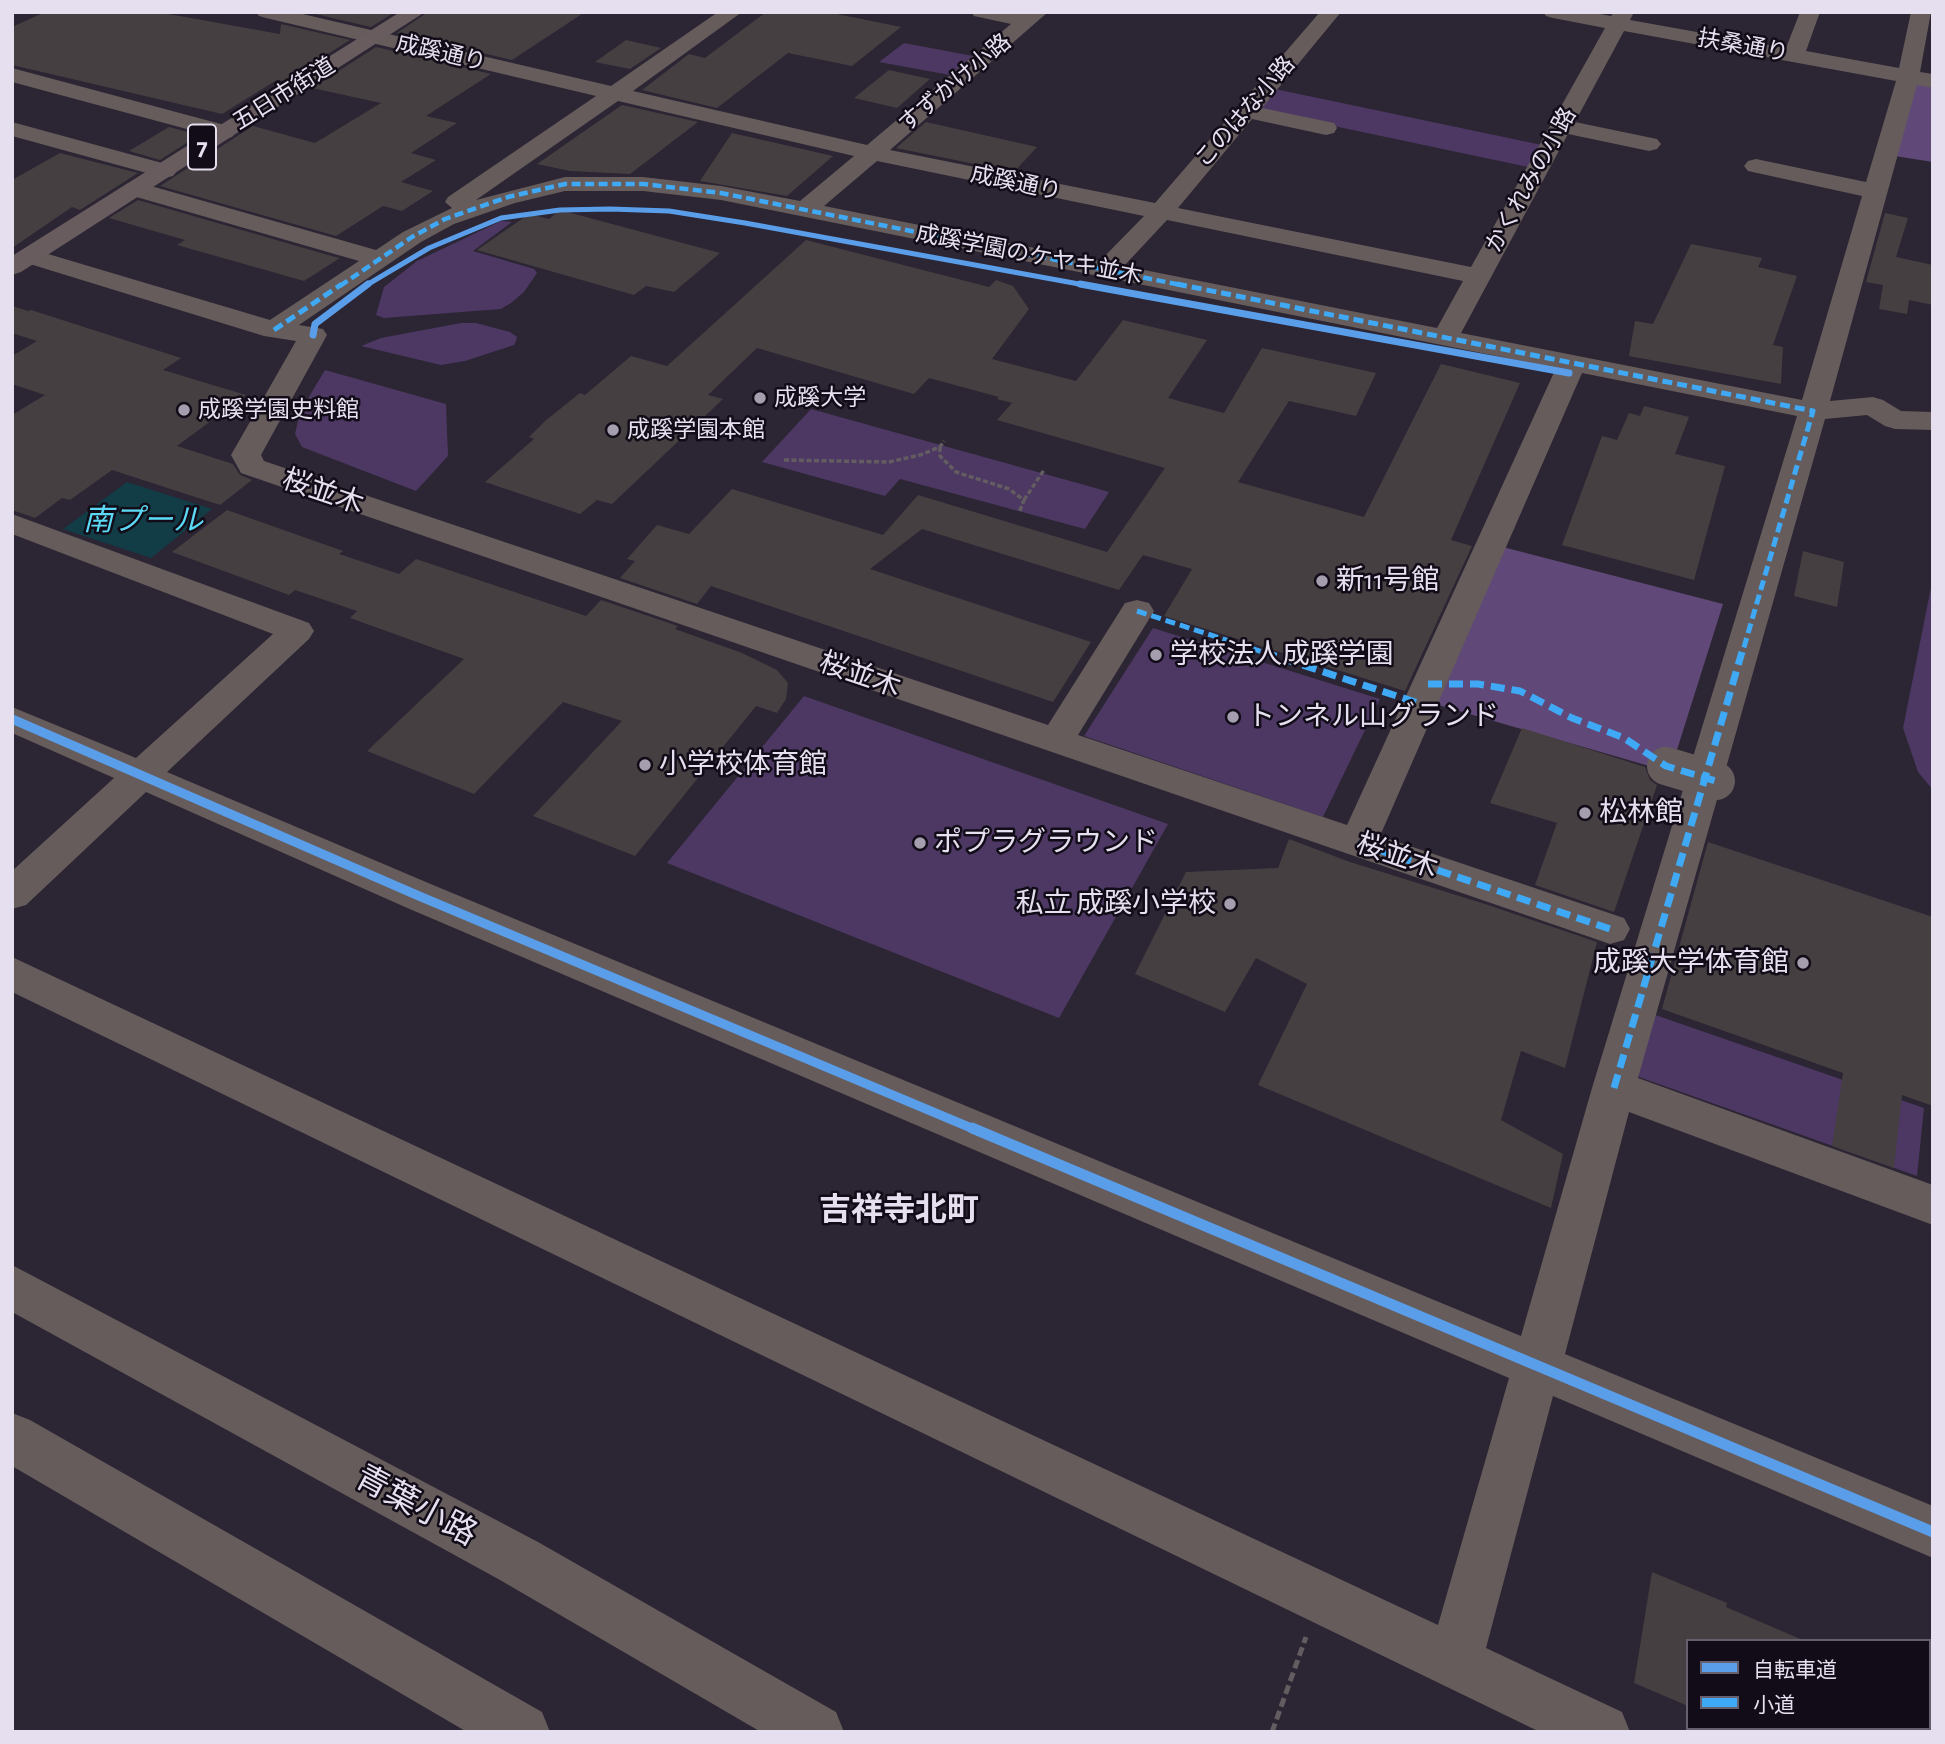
<!DOCTYPE html>
<html>
<head>
<meta charset="utf-8">
<style>
	body { margin:0 }
	#map { position:relative; width:1945px; height:1744px; overflow:hidden; background:#2c2533; font-family:"Alegreya Sans","Noto Sans JP",sans-serif }
	canvas { display:block }
	.frame { position:absolute; inset:0; border:14px solid #e6dff0; pointer-events:none }
	.legend { position:absolute; left:1686px; top:1639px; width:245px; height:91px; box-sizing:border-box; background:#110c17; border:2px solid #66606e; margin:0; padding:9px 12px; list-style:none; font-size:21px; color:#e6dff0 }
	.legend li { display:flex; align-items:center; gap:14px; height:35px }
	.legend b { width:35px; border:2px solid #66606e }
</style>
</head>
<body>
<div id="map">
<canvas width="1945" height="1744"></canvas>
<div class="frame"></div>
<ul class="legend">
<li><b style="height:9px;background:#5a9eea"></b>自転車道</li>
<li><b style="height:9px;background:#3fa9f5"></b>小道</li>
</ul>
</div>
<script>
const g = document.querySelector('canvas').getContext('2d');
g.lineJoin = 'round';
function fill(path, color) {
  g.fillStyle = color;
  g.fill(path, 'evenodd');
}
function poly(rows) {
  const path = new Path2D();
  for (const r of rows) {
    path.moveTo(r[0], r[1]);
    for (let i = 2; i < r.length; i += 2) path.lineTo(r[i], r[i + 1]);
  }
  return path;
}
function trace(path, color, width, dash) {
  g.strokeStyle = color;
  g.lineWidth = width;
  g.lineCap = dash ? 'butt' : 'round';
  g.setLineDash(dash || []);
  g.stroke(path);
}
function label(font, color, halo, rows, align = 'center') {
  g.font = font + ' "Alegreya Sans","Noto Sans JP",sans-serif';
  g.lineWidth = 5;
  g.setLineDash([]);
  g.textBaseline = 'middle';
  g.strokeStyle = halo;
  g.fillStyle = color;
  for (const [text, x, y, turn = 0] of rows) {
    g.save();
    g.translate(x, y);
    g.rotate((+turn || 0) * Math.PI / 180);
    g.textAlign = isNaN(turn) ? turn : align;
    if (halo) g.strokeText(text, 0, 0);
    g.fillText(text, 0, 0);
    g.restore();
  }
}
fill(poly([
	[904,43,973,56,950,75,879,62],
	[1275,89,1542,145,1528,167,1258,110],
	[501,221,512,222,473,251,534,269,537,273,524,292,511,303,501,309,384,318,376,315,384,287,417,261],
	[461,323,476,323,510,332,517,337,516,341,514,345,465,361,441,365,361,346,381,338],
	[325,370,446,404,448,456,416,491,302,447,295,434,300,412],
	[811,409,1099,489,1109,492,1085,529,900,479,885,496,762,462],
	[1933,577,1933,790,1918,772,1903,728],
	[1153,628,1380,699,1323,817,1084,736],
	[804,696,1168,824,1059,1018,667,863],
	[1641,1010,1924,1108,1917,1176,1625,1072]
]), '#4c3863');
fill(poly([
	[1911,79,1933,83,1933,162,1882,154],
	[1495,545,1723,604,1670,772,1428,702]
]), '#604978');
fill(poly([
	[127,482,212,509,151,558,63,529]
]), '#123c46');
fill(poly([
	[45,12,157,12,280,34,281,24,350,40,285,81,277,80,222,114,12,65,12,27],
	[307,12,395,12,371,27],
	[428,12,585,12,512,60,397,33],
	[766,12,827,12,901,27,852,66,788,53,717,108,642,90,689,54,705,58],
	[626,40,661,48,630,69,595,62],
	[376,47,491,74,426,116,457,123,411,153,436,160,401,182,433,191,402,211,383,206,336,236,160,186,253,126,315,143,381,103,312,88],
	[889,70,930,79,897,108,854,98],
	[622,105,698,122,630,174,570,171,537,164],
	[926,122,1037,147,1014,172,896,148],
	[169,127,199,135,160,160,129,151],
	[732,133,833,156,787,196,700,181],
	[60,153,138,173,80,210,72,207,12,248,12,180],
	[138,200,335,257,340,258,304,281,177,245,185,240,109,218],
	[560,210,720,253,674,292,646,286,634,295,477,250,529,214,549,219],
	[1885,213,1908,218,1896,257,1933,265,1933,305,1909,300,1907,314,1879,309,1883,285,1866,282],
	[806,240,989,287,996,280,1013,286,1029,309,992,359,1076,381,1123,320,1207,340,1168,398,1224,413,1262,348,1376,373,1356,416,1289,401,1238,482,1364,517,1441,364,1520,383,1451,540,1472,546,1405,691,1164,616,1192,569,1143,555,1119,590,922,529,870,569,1091,642,1053,702,711,586,697,604,620,578,635,561,627,559,657,525,689,534,732,489,883,535,918,495,1107,552,1165,468,997,420,1012,403,997,399,999,397,929,378,914,394,757,348,708,395,723,399,612,504,597,500,580,514,485,482,534,439,529,437,545,421,580,393,585,395,631,356,667,366],
	[1691,244,1762,258,1758,267,1797,276,1773,345,1783,347,1781,384,1629,356,1635,321,1653,324],
	[12,306,28,311,31,310,181,358,163,370,246,395,177,446,233,464,240,475,252,480,220,505,112,470,70,500,62,498,35,518,12,510,12,415,45,395,12,384,12,356,37,341,12,333],
	[1644,406,1689,417,1675,454,1725,466,1694,580,1562,545,1602,436,1617,440,1629,413,1640,416],
	[227,510,343,551,339,554,399,574,416,559,586,616,601,600,678,626,675,629,742,653,777,670,788,683,786,699,777,713,756,706,635,856,533,816,622,721,563,702,474,794,367,751,464,659,350,618,357,611,295,590,289,595,172,552],
	[1803,551,1844,562,1837,607,1794,596],
	[1522,728,1645,767,1650,780,1657,785,1614,912,1535,885,1557,823,1490,803],
	[1289,839,1350,862,1485,904,1597,942,1565,1068,1521,1051,1501,1120,1563,1154,1551,1208,1258,1085,1307,984,1256,958,1225,1012,1135,974,1186,872,1278,868],
	[1708,842,1933,917,1933,1106,1902,1095,1894,1168,1832,1146,1843,1073,1662,1009],
	[1652,1572,1727,1603,1726,1607,1805,1641,1688,1641,1688,1706,1634,1683]
]), '#463f41');
trace(poly([
	[940,447,940,456,956,472,1009,489,1024,500,1019,513],
	[784,460,889,462,920,455,940,447,944,441],
	[1024,500,1044,470]
]), '#635c60', 3.5, [5, 2.5]);
trace(poly([
	[1272,1732,1306,1637]
]), '#635c60', 5, [9, 4.5]);
fill(poly([
	[256,12,294,12,611,86,718,12,742,12,633,91,867,145,1011,24,974,16,971,12,1048,12,890,150,1155,203,1320,12,1341,12,1262,108,1334,123,1337,128,1334,133,1326,135,1252,119,1178,208,1471,267,1605,28,1553,18,1546,16,1543,12,1589,12,1611,16,1614,12,1634,12,1630,20,1786,48,1800,12,1820,12,1806,51,1899,68,1911,12,1931,12,1920,72,1933,74,1933,88,1917,85,1830,401,1873,397,1883,400,1901,411,1933,412,1933,430,1895,429,1885,426,1867,415,1825,419,1638,1078,1933,1185,1933,1225,1629,1112,1565,1354,1933,1506,1933,1558,1553,1396,1486,1648,1622,1712,1630,1732,1540,1732,12,992,12,957,1438,1625,1509,1378,405,907,146,792,26,905,12,909,12,871,114,778,12,733,12,707,136,758,273,634,12,534,12,514,309,623,314,631,309,639,167,772,433,885,1521,1336,1592,1088,1797,416,1582,373,1380,836,1624,918,1630,929,1624,940,1610,944,241,473,231,455,296,341,264,336,20,261,16,256,20,251,29,248,38,251,270,320,359,261,126,194,123,189,126,184,135,182,144,184,376,250,403,232,452,208,445,202,448,197,596,96,266,18,259,16,256,12],
	[1624,31,1896,81,1866,182,1756,159,1748,161,1744,166,1748,171,1862,196,1802,400,1461,333,1568,134,1649,151,1657,149,1661,144,1657,139,1575,122,1624,31],
	[618,101,854,156,800,201,721,186,643,177,565,177,476,200,618,101],
	[877,161,1144,216,1100,261,824,206,877,161],
	[565,191,643,191,721,200,1556,368,1347,825,1078,735,1154,611,1149,603,1137,600,1125,603,1048,725,264,461,261,455,327,335,323,329,299,325,421,242,454,224,515,203,565,191],
	[1167,220,1463,281,1437,328,1124,266,1167,220],
	[12,68,232,127,236,132,232,137,224,139,12,82,12,68],
	[12,122,173,166,177,171,173,176,165,178,12,136,12,122],
	[12,1265,538,1542,836,1712,844,1732,761,1732,500,1580,12,1312,12,1265],
	[12,1413,30,1420,542,1712,550,1732,467,1732,12,1466,12,1413]
]), '#655c5b');
fill(poly([
	[400,12,425,12,21,272,12,275,12,256,400,12]
]), '#685c5e');
trace(poly([
	[1666,766,1716,781]
]), '#655c5b', 38);
trace(poly([
	[340,286,412,237,445,219,508,197,565,184,643,184,721,193,1186,286]
]), '#3fa9f5', 4.5, [9, 4.5]);
trace(poly([
	[1177,284,1813,411,1742,654],
	[274,330,342,284],
	[1137,611,1269,654]
]), '#3fa9f5', 5, [10, 5]);
trace(poly([
	[1263,652,1418,703],
	[1428,684,1478,684,1520,691,1572,718,1624,738,1666,766,1716,781],
	[1358,843,1610,929],
	[1614,1088,1742,652]
]), '#3fa9f5', 7, [14, 7]);
trace(poly([
	[365,286,429,248,501,218,560,210,610,209,669,211,745,223,1090,286]
]), '#5a9eea', 5);
trace(poly([
	[1080,284,1569,373],
	[313,335,315,324,368,284]
]), '#5a9eea', 7);
trace(poly([
	[12,719,419,896,976,1130]
]), '#5a9eea', 9);
trace(poly([
	[972,1128,1933,1532]
]), '#5a9eea', 11);
for (const [x, y, r, color] of [
	[760,398,7,"#a59eae"],
	[184,410,7,"#a59eae"],
	[613,430,7,"#a59eae"],
	[1322,581,7,"#a59eae"],
	[1156,655,7,"#a59eae"],
	[1233,717,7,"#a59eae"],
	[645,765,7,"#a59eae"],
	[1585,813,7,"#a59eae"],
	[920,843,7,"#a59eae"],
	[1230,904,7,"#a59eae"],
	[1803,963,7,"#a59eae"]
]) {
  const dot = new Path2D();
  dot.arc(x, y, r, 0, 2 * Math.PI);
  g.fillStyle = color;
  g.fill(dot);
  trace(dot, '#110c17', 2.5);
}
label('23px', '#e6dff0', '#110c17', [
	["扶桑通り",1743,46,10],
	["成蹊通り",441,53,13],
	["すずかけ小路",955,83,-40],
	["五日市街道",284,94,-32],
	["このはな小路",1245,112,-49],
	["かくれみの小路",1531,180,-61],
	["成蹊通り",1016,183,12],
	["成蹊学園のケヤキ並木",1029,255,11]
]);
label('23px', '#e6dff0', '#110c17', [
	["成蹊大学",774,398],
	["成蹊学園史料館",198,410],
	["成蹊学園本館",627,430]
], 'left');
for (const [x, y, w] of [
	[202,147,28]
]) {
  const box = new Path2D();
  box.roundRect(x - w / 2, y - 22.5, w, 45, 5);
  g.fillStyle = '#110c17';
  g.fill(box);
  trace(box, '#e6dff0', 2);
}
label('bold 26px', '#e6dff0', null, [
	["7",202,147]
]);
label('28px', '#e6dff0', '#110c17', [
	["桜並木",323,492,19],
	["桜並木",860,675,19],
	["桜並木",1397,856,19]
]);
label('28px', '#e6dff0', '#110c17', [
	["新11号館",1336,581],
	["学校法人成蹊学園",1170,655],
	["トンネル山グランド",1247,717],
	["小学校体育館",659,765],
	["松林館",1599,813],
	["ポプラグラウンド",934,843],
	["私立 成蹊小学校",1216,904,"right"],
	["成蹊大学体育館",1789,963,"right"]
], 'left');
label('italic 30px', '#5cd9f4', '#110c17', [
	["南プール",143,521]
]);
label('bold 32px', '#e6dff0', '#110c17', [
	["吉祥寺北町",899,1210]
]);
label('33px', '#e6dff0', '#110c17', [
	["青葉小路",416,1506,28]
]);
</script>
</body>
</html>
